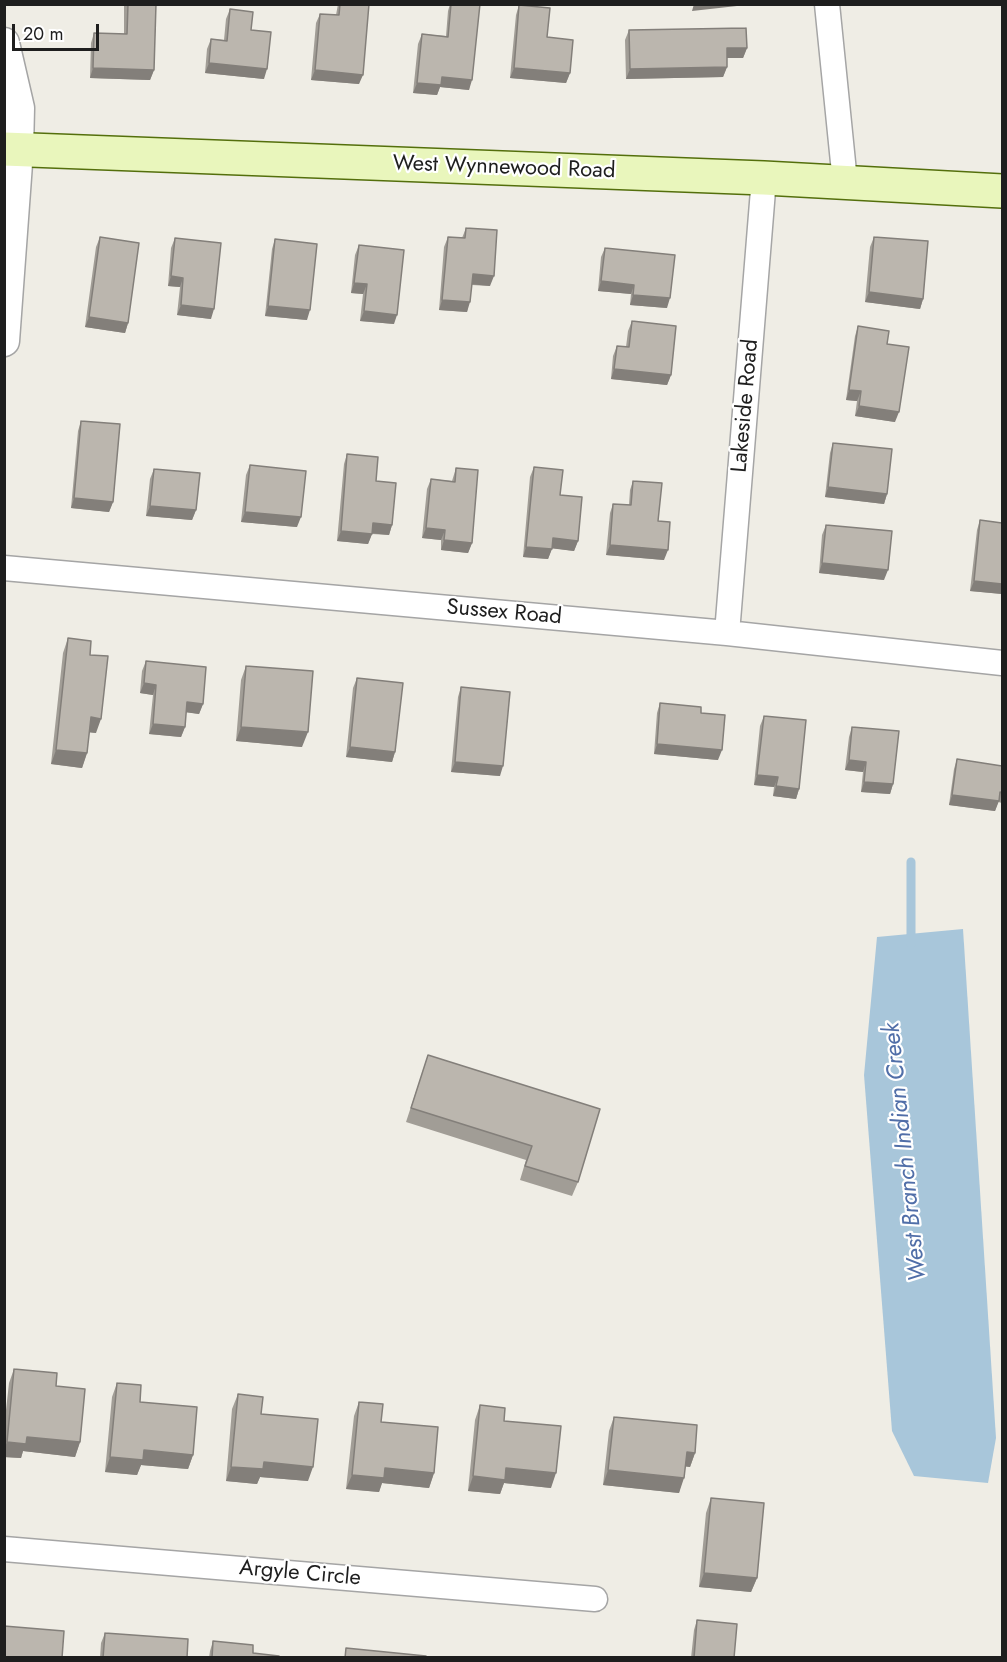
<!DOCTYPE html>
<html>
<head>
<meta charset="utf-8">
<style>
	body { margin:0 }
	#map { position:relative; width:1007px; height:1662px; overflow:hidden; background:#efede5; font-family:Jost,sans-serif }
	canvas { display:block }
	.frame { position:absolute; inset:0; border:6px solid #1e1e1e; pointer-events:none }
	.scale { position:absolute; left:12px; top:24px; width:87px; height:27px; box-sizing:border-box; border:3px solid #1e1e1e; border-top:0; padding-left:8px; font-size:18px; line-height:21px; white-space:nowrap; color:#1e1e1e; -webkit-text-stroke:4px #fff; paint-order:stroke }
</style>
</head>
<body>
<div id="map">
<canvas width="1007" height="1662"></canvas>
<div class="frame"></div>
<div class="scale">20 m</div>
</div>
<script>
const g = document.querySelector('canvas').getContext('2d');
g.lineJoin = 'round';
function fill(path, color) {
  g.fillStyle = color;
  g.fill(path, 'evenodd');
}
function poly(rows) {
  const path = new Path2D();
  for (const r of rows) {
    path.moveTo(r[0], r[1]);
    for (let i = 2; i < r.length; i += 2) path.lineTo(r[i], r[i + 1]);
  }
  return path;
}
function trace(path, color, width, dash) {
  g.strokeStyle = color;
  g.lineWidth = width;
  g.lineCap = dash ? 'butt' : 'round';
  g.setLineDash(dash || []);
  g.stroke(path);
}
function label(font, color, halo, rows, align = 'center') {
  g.font = font + ' Jost,sans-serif';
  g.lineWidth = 4.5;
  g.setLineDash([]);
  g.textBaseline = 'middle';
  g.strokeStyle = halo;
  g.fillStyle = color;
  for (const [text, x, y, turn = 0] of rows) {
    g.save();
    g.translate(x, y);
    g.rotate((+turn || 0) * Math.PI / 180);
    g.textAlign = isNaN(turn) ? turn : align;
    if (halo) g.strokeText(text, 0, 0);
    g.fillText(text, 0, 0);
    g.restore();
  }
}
fill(poly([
	[963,929,996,1438,988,1483,914,1476,892,1431,864,1075,877,937]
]), '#a8c6da');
trace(poly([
	[911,944,911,862]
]), '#a8c6da', 9);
const minor = poly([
	[827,4,845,182],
	[4,568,727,633,1002,663],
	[727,633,764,178],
	[4,1549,595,1599]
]);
const tertiary = poly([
	[4,43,19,108,18,150,4,341]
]);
const secondary = poly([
	[4,149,764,178,1002,191]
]);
trace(minor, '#a5a5a5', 27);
trace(tertiary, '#a5a5a5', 33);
trace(secondary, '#546f0c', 36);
trace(minor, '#fff', 24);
trace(tertiary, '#fff', 30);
trace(secondary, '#e9f6bc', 33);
fill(poly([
	[124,4,156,4,154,70,150,80,90,78,91,43,94,33,124,34],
	[338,4,369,4,359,84,311,80,316,23,320,14,336,15],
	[450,4,480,4,469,90,440,87,437,95,413,93,418,44,422,34,446,36,448,11],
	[519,5,547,37,570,73,566,83,510,78,516,15],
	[230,9,251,30,264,79,205,73,207,49,211,39,224,40,226,19],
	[629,30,747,48,743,58,727,58,727,67,723,77,626,79,625,40],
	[466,228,490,286,472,285,467,312,439,310,444,247,448,237,462,238],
	[100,237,128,323,125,333,85,327,96,247],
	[874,237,923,299,920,309,865,302,870,247],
	[175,238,211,319,177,315,180,287,168,286,171,248],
	[275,239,307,320,265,316,272,249],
	[359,245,394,324,360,321,363,294,351,293,355,255],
	[605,248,667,308,630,305,631,294,598,291,601,257],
	[632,321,671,375,667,385,611,379,613,356,617,346,626,347,628,331],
	[858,326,887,344,895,422,855,416,857,401,846,400,855,336],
	[81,421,113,502,109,512,71,508,78,431],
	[833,443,887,494,884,504,825,497,830,453],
	[347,454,376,481,392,525,389,535,372,534,368,544,337,541,344,464],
	[250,465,297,527,241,522,246,475],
	[534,467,560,495,578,541,574,551,552,548,548,559,523,557,530,477],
	[456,468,472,543,468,553,441,550,441,540,422,538,427,489,431,479,452,481],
	[154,469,196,510,192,520,146,516,150,479],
	[633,481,658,521,664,560,606,555,610,513,613,504,629,505,630,490],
	[980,520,1002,523,1002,594,970,591,977,530],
	[826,525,884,580,819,573,822,535],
	[68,638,90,655,96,733,89,732,87,753,82,768,51,764,63,653],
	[146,661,203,704,199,714,186,712,185,727,181,737,149,734,153,695,140,693,142,671],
	[246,666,302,747,236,741,241,680],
	[357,678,395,752,392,762,346,757,353,688],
	[461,687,500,776,451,772,458,697],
	[660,703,701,713,718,760,654,754,657,713],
	[764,716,799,789,796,799,773,796,774,787,754,785,760,726],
	[852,727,893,784,890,794,861,792,863,772,845,770,849,737],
	[957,759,1002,766,1002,803,998,802,995,811,949,805,954,769],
	[428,1055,578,1182,572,1196,520,1180,526,1160,406,1122],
	[14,1369,56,1386,80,1442,75,1457,23,1451,21,1458,4,1457,4,1428,9,1383],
	[117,1383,140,1402,193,1455,188,1469,141,1465,137,1475,105,1472,112,1397],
	[238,1394,261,1414,308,1481,260,1477,257,1484,226,1481,232,1409],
	[359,1402,434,1473,429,1488,382,1483,379,1492,346,1489,354,1416],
	[480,1405,504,1421,551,1488,504,1483,500,1494,468,1491,475,1420],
	[614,1417,695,1453,690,1467,685,1466,679,1493,603,1485,609,1431],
	[711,1498,757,1578,751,1592,699,1587,706,1513],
	[697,1620,734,1658,691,1658,694,1630],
	[105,1633,187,1658,100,1658,101,1643],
	[213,1641,253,1653,279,1658,209,1658,210,1651]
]), '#a19d96');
fill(poly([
	[694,4,737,4,737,6,692,11],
	[727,48,747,48,743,58,723,58],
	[209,63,267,69,264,79,205,73],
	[727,67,723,77,626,79,630,69],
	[93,68,154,70,150,80,90,78],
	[514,68,570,73,566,83,510,78],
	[315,70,363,75,359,84,311,80],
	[442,77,472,80,469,90,440,87,437,95,413,93,417,83],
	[473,274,494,276,490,286,469,284],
	[171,276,183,278,180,287,168,286],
	[601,281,634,285,631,294,598,291],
	[354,283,367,284,363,294,351,293],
	[869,292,923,299,920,309,865,302],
	[633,295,670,298,667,308,630,305],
	[442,300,470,302,467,312,439,310],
	[181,305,214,309,211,319,177,315],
	[268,306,310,310,307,320,265,316],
	[364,311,397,315,394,324,360,321],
	[89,317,128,323,125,333,85,327],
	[614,369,671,375,667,385,611,379],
	[849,390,861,391,857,401,846,400],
	[859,406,899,412,895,422,855,416],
	[828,487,887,494,884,504,825,497],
	[74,498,113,502,109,512,71,508],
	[150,506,196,510,192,520,146,516],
	[245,512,301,517,297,527,241,522],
	[373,523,392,525,389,535,369,533],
	[426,528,445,530,441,540,422,538],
	[341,531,372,534,368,544,337,541],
	[553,538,578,541,574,551,549,548],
	[444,540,472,543,468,553,441,550],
	[610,545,668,550,664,560,606,555],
	[526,547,552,549,548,559,523,557],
	[822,563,888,570,884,580,819,573],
	[974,581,1002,584,1002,594,970,591],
	[144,683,156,685,153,695,140,693],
	[187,702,203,704,199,714,184,712],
	[91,717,101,719,96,733,86,732],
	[153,724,185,727,181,737,149,734],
	[241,727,308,732,302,747,236,741],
	[657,744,722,750,718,760,654,754],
	[350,747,395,752,392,762,346,757],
	[56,750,87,753,82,768,51,764],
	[849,760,866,762,863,772,845,770],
	[455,762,503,766,500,776,451,772],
	[757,775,778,777,774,787,754,785],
	[864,782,893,784,890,794,861,792],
	[776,786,799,789,796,799,773,796],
	[952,795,999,801,995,811,949,805],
	[27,1437,80,1442,75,1457,23,1451,21,1458,4,1457,4,1448,7,1442],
	[144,1450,193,1455,188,1469,141,1465,137,1475,105,1472,110,1457],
	[687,1452,695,1453,690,1467,681,1466],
	[264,1462,313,1467,308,1481,260,1477,257,1484,226,1481,231,1467],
	[385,1468,434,1473,429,1488,382,1483,379,1492,346,1489,352,1475],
	[506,1468,556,1473,551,1488,504,1483,500,1494,468,1491,473,1476],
	[608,1470,684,1478,679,1493,603,1485],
	[704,1573,757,1578,751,1592,699,1587]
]), '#837f7a');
const building = poly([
	[128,4,156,4,154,70,93,68,94,33,127,34,128,4],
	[340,4,369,4,363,75,315,70,320,14,339,15,340,4],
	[451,4,480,4,472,80,442,77,441,85,417,83,422,34,448,37,451,4],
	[519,5,550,8,547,37,573,40,570,73,514,68,519,5],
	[230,9,253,12,251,30,271,32,267,69,209,63,211,39,227,41,230,9],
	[746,28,747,48,727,48,727,67,630,69,629,30,746,28],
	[466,228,497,230,494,276,473,274,470,302,442,300,448,237,465,238,466,228],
	[100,237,139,243,128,323,89,317,100,237],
	[874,237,928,241,923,299,869,292,874,237],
	[175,238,221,243,214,309,181,305,183,278,171,276,175,238],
	[275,239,317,244,310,310,268,306,275,239],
	[359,245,404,250,397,315,364,311,367,284,354,283,359,245],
	[605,248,675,255,670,298,633,295,634,285,601,281,605,248],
	[632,321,676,326,671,375,614,369,617,346,629,347,632,321],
	[858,326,889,331,887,344,909,347,899,412,859,406,861,391,849,390,858,326],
	[81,421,120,424,113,502,74,498,81,421],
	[833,443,892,449,887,494,828,487,833,443],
	[347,454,378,457,376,481,396,483,392,525,373,523,372,534,341,531,347,454],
	[250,465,306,471,301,517,245,512,250,465],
	[534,467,563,470,560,495,582,497,578,541,553,538,552,549,526,547,534,467],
	[456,468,478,470,472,543,444,540,445,530,426,528,431,479,455,482,456,468],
	[154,469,200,473,196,510,150,506,154,469],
	[633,481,662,483,658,521,670,522,668,550,610,545,613,504,631,505,633,481],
	[980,520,1002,523,1002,584,974,581,980,520],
	[826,525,892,531,888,570,822,563,826,525],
	[68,638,91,641,90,655,108,656,101,719,91,717,87,753,56,750,68,638],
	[146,661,206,667,203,704,187,702,185,727,153,724,156,685,144,683,146,661],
	[246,666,313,671,308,732,241,727,246,666],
	[357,678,403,683,395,752,350,747,357,678],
	[461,687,510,692,503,766,455,762,461,687],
	[660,703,701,707,701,713,725,715,722,750,657,744,660,703],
	[764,716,806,720,799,789,776,786,778,777,757,775,764,716],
	[852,727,899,731,893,784,864,782,866,762,849,760,852,727],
	[957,759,1002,766,1002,793,1000,792,999,801,952,795,957,759],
	[428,1055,600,1109,578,1182,525,1166,532,1146,411,1108,428,1055],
	[14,1369,57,1373,56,1386,85,1389,80,1442,27,1437,26,1444,7,1442,14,1369],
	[117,1383,141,1385,140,1402,197,1407,193,1455,144,1450,143,1460,110,1457,117,1383],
	[238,1394,263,1397,261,1414,318,1419,313,1467,264,1462,263,1469,231,1467,238,1394],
	[359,1402,383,1404,381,1422,438,1427,434,1473,385,1468,384,1478,352,1475,359,1402],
	[480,1405,505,1408,504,1421,561,1426,556,1473,506,1468,505,1480,473,1476,480,1405],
	[614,1417,697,1425,695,1453,687,1452,684,1478,608,1470,614,1417],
	[711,1498,764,1503,757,1578,704,1573,711,1498],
	[697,1620,737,1624,734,1658,694,1658,697,1620],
	[4,1626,64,1631,62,1658,4,1658,4,1626],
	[105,1633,188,1639,187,1658,103,1658,105,1633],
	[213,1641,253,1645,253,1653,279,1656,279,1658,212,1658,213,1641],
	[346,1648,426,1656,426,1658,345,1658,346,1648]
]);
fill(building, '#bbb6ae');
trace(building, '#837f7a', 1.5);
label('22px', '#1e1e1e', '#fff', [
	["West Wynnewood Road",504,168,2],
	["Lakeside Road",746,406,-85],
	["Sussex Road",504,613,5],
	["Argyle Circle",300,1574,5]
]);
label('italic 24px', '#506ea8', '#fff', [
	["West Branch Indian Creek",906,1152,-96]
]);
</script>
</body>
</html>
